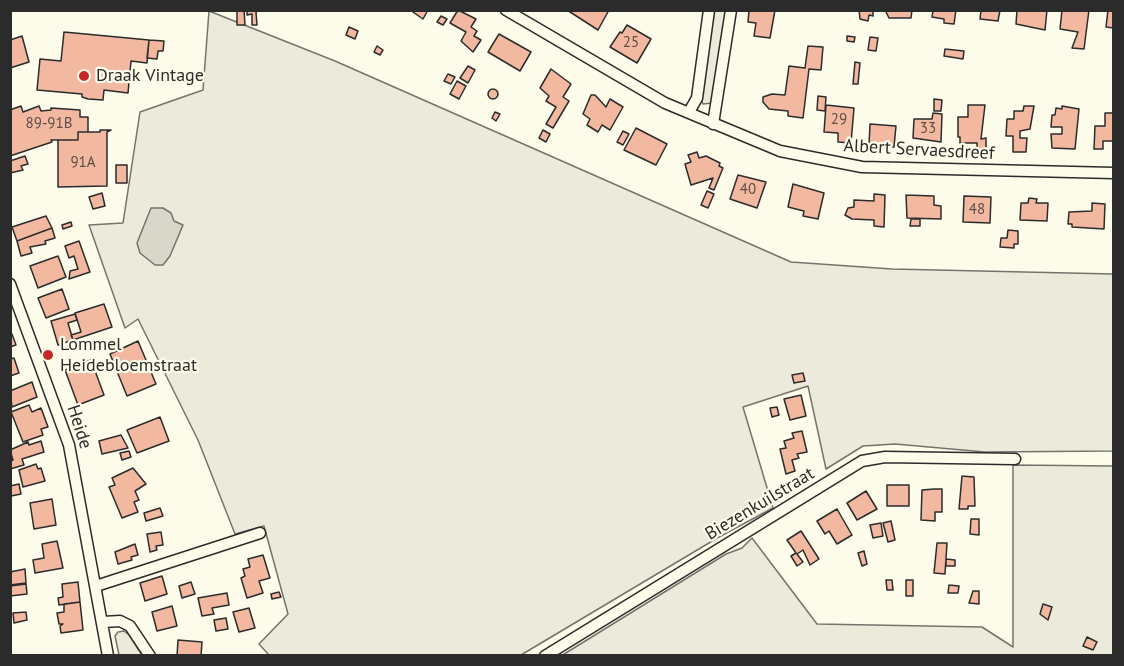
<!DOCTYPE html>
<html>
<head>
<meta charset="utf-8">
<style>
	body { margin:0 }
	#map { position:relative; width:1124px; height:666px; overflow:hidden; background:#fdfbea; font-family:"PT Sans",sans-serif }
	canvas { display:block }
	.frame { position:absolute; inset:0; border:12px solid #2b2b2b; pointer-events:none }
</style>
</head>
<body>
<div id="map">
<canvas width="1124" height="666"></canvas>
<div class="frame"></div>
</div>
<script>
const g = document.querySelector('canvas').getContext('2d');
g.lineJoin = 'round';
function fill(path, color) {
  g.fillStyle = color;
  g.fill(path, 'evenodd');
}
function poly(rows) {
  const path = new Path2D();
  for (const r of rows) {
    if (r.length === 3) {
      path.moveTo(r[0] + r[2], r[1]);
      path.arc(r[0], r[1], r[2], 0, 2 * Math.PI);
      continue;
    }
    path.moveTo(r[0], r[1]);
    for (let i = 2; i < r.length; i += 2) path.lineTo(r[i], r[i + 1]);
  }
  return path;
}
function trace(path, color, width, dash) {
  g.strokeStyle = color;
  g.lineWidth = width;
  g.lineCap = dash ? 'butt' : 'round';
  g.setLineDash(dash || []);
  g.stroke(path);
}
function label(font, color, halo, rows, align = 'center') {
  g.font = font + ' "PT Sans",sans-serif';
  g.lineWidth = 4.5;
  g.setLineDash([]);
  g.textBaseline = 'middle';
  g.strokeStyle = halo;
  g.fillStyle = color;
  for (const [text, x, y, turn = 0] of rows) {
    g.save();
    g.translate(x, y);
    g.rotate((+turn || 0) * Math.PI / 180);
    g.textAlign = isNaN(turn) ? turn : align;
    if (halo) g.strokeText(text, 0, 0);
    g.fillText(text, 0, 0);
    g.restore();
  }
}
const green = poly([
	[209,11,335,61,791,262,892,269,1113,274,1113,451,985,452,895,444,863,446,826,469,808,386,743,407,773,508,719,537,521,655,269,655,259,644,288,614,264,526,235,534,198,440,138,319,125,328,89,225,123,223,140,112,203,90,209,11],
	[713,11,726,11,712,103,703,104,701,99,713,11],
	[1013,465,1113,466,1113,655,561,656,726,554,742,548,752,538,817,624,982,627,1013,647,1013,465],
	[124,631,129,635,142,655,119,655,115,636,118,632,124,631]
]);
fill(green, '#ecebdb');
trace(green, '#74746e', 1.5);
const water = poly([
	[151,208,163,208,171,213,174,221,183,225,170,256,163,265,155,265,140,253,137,243,151,208]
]);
fill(water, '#d8d7c9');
trace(water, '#74746e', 1.5);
const building = poly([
	[237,10,244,10,245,25,237,25,237,10],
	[247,10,260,10,256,12,257,25,252,25,252,14,247,15,247,10],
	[410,10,428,10,423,19,410,10],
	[458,10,476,19,471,27,477,31,474,36,481,40,473,52,461,41,466,32,450,23,458,10],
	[567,10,609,10,598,30,567,10],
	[749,10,775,10,770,38,754,36,756,23,748,22,749,10],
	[859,10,873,10,873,16,869,15,868,21,860,19,859,10],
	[885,10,912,10,911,18,889,18,885,10],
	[928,10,956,10,954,24,944,23,944,19,932,17,933,11,928,10],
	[981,10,1000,10,998,21,980,19,981,10],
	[1017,10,1047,10,1045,30,1016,24,1017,10],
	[1062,10,1089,10,1084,49,1072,48,1078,32,1060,29,1062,10],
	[1108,10,1114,10,1114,28,1106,27,1108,10],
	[441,16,447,19,443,25,437,22,441,16],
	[627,25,651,39,637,63,610,47,620,32,622,33,627,25],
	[349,27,358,31,355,39,346,35,349,27],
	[64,32,149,40,147,63,131,61,128,93,104,90,103,100,88,99,82,97,82,94,37,90,40,59,61,61,64,32],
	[499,34,531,52,520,71,488,52,499,34],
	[22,36,29,62,10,68,10,40,22,36],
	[847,36,855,37,854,42,847,41,847,36],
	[870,37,878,38,876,51,868,50,870,37],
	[149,40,164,41,163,51,158,51,157,59,147,58,149,40],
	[377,46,383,50,380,55,374,52,377,46],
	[808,46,823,47,821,70,809,69,803,118,788,116,788,111,769,109,763,102,763,97,772,94,785,95,789,66,805,68,808,46],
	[945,49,964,51,963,59,944,56,945,49],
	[855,62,860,63,858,84,853,84,855,62],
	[468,66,475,70,468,83,460,78,468,66],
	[551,69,571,84,563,97,569,101,553,128,546,124,556,107,546,101,549,96,540,88,551,69],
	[448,74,455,77,451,84,444,81,448,74],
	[457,81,466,86,459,99,450,94,457,81],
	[493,94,5],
	[591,95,595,95,606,107,610,99,623,107,610,130,602,125,598,132,587,125,590,119,583,114,591,95],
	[818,96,826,97,825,111,817,110,818,96],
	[934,99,942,100,941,111,934,111,934,99],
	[826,105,854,108,851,143,838,142,838,133,824,132,826,105],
	[968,105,985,105,981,139,986,138,986,150,977,150,977,143,960,143,960,137,958,137,958,117,968,117,968,105],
	[21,106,23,112,39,106,41,111,51,110,51,108,80,110,80,117,88,117,88,132,78,132,78,140,51,140,52,142,10,156,10,110,21,106],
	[1024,106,1034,106,1030,129,1020,131,1020,138,1027,138,1026,152,1013,152,1013,136,1006,136,1007,119,1014,119,1014,111,1023,111,1024,106],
	[1062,106,1079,109,1075,149,1052,148,1051,134,1062,134,1062,127,1051,127,1052,115,1055,115,1056,108,1062,109,1062,106],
	[495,112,500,114,496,121,492,118,495,112],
	[933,113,942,114,941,142,913,138,914,119,932,119,933,113],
	[1105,113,1114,113,1114,141,1103,141,1103,149,1094,149,1095,126,1105,126,1105,113],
	[870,124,896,126,894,147,869,145,870,124],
	[636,128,667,144,656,165,624,150,636,128],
	[100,130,111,130,107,132,107,186,58,187,58,140,78,140,78,132,100,132,100,130],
	[543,130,550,134,546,142,539,138,543,130],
	[623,131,629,134,623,145,617,142,623,131],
	[697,152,699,158,706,156,720,163,719,166,723,168,714,190,709,188,713,178,691,185,685,164,691,162,688,155,697,152],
	[25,156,28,164,21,166,23,170,10,173,10,161,25,156],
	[116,165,127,165,127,183,116,183,116,165],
	[738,175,766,182,757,208,730,199,738,175],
	[793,184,824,193,818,219,803,216,804,211,788,207,793,184],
	[707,191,714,194,708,208,701,205,707,191],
	[102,193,105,206,93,209,89,197,102,193],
	[874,194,885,195,884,227,874,226,874,220,852,219,845,215,848,208,854,207,854,200,874,201,874,194],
	[906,195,934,196,934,205,941,206,941,219,907,218,906,195],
	[964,196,991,197,990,223,963,222,964,196],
	[1029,198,1037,199,1036,203,1048,203,1047,221,1020,220,1021,203,1028,203,1029,198],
	[1092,203,1105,204,1104,229,1072,227,1072,224,1068,224,1069,212,1092,211,1092,203],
	[46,216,52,228,17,241,12,227,46,216],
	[911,219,920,219,920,226,910,226,911,219],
	[71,222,72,226,63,229,62,225,71,222],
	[52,228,55,238,45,241,46,244,30,247,32,253,21,256,17,241,52,228],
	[1008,230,1018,231,1018,244,1014,244,1014,248,1000,247,1001,238,1007,238,1008,230],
	[79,241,90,272,69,279,70,271,78,269,74,256,69,258,65,246,79,241],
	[58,256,66,277,38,288,30,266,58,256],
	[62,289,69,309,46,318,38,298,62,289],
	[104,304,112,327,73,340,71,335,81,332,75,313,104,304],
	[75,314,77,320,68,323,73,340,58,345,51,321,75,314],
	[12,334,16,345,10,347,10,335,12,334],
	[138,341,156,384,127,396,110,354,138,341],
	[14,358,19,373,10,376,10,359,14,358],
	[91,360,104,395,78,405,65,370,91,360],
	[803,373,805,381,794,383,792,375,803,373],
	[32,382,37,397,12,407,10,391,32,382],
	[801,395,806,416,790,420,784,399,801,395],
	[29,405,32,412,41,408,48,427,41,429,43,435,23,442,11,412,29,405],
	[777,407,779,415,772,417,770,408,777,407],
	[160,417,169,441,137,453,127,430,160,417],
	[802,431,807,452,797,454,799,458,792,460,795,471,786,474,780,449,786,448,784,441,794,438,792,433,802,431],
	[121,435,128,448,102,454,99,441,121,435],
	[41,441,44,452,22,459,24,465,10,469,10,461,13,460,10,450,28,442,29,445,41,441],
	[129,451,131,457,122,460,120,453,129,451],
	[36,464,38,469,41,468,45,481,23,487,19,470,36,464],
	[133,468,146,484,135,491,139,500,134,502,138,512,122,518,109,487,115,485,112,478,133,468],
	[962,476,974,477,975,506,968,506,968,509,959,509,962,476],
	[19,484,21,494,11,496,10,486,19,484],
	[887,485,909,485,909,506,887,506,887,485],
	[934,489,942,489,942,512,935,512,935,521,921,520,922,490,934,489],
	[866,491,877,509,857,520,847,503,866,491],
	[52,499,56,525,34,529,30,503,52,499],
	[160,508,163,516,146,521,144,513,160,508],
	[837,509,852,535,837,544,829,531,825,534,817,521,837,509],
	[971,519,979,519,979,535,970,534,971,519],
	[891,521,895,540,888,542,883,523,891,521],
	[881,523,883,536,873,538,870,525,881,523],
	[801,531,819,559,810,565,803,550,797,554,803,562,797,566,791,556,796,553,787,540,801,531],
	[161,532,163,545,156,546,157,550,150,552,147,534,161,532],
	[57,541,63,568,35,573,33,560,44,558,42,544,57,541],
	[937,543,947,543,945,574,934,573,937,543],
	[135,544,138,555,131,557,132,560,118,564,115,552,135,544],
	[864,551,867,564,862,566,858,553,864,551],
	[263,555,270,578,259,581,263,593,247,598,241,578,245,576,243,569,250,567,248,559,263,555],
	[946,559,955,560,955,566,946,566,946,559],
	[25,569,26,583,10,585,10,572,25,569],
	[162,576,167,594,145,601,140,583,162,576],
	[886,580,892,580,893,590,887,590,886,580],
	[906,580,913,580,913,596,906,596,906,580],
	[78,582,80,602,59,605,58,598,63,597,62,584,78,582],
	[191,582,195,594,182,598,179,586,191,582],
	[26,584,27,594,10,596,10,586,26,584],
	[949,585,959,586,958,593,948,593,949,585],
	[973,591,979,591,979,604,969,603,973,591],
	[279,592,281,597,272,599,271,594,279,592],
	[227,593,229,605,212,608,214,614,202,616,198,598,227,593],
	[80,602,83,630,61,633,60,626,63,624,59,624,57,613,64,612,64,604,80,602],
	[1043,604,1052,607,1048,620,1040,614,1043,604],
	[172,606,177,626,157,631,152,612,172,606],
	[249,608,255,628,239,632,233,612,249,608],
	[26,612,27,620,14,623,13,613,26,612],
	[226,618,228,629,216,631,214,620,226,618],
	[1087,637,1097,642,1093,650,1083,646,1087,637],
	[178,640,202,642,201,656,177,656,178,640]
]);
fill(building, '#f2b8a0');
trace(building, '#2b2b2b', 1.5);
const minor = poly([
	[506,10,665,103,780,151,862,167,1114,173],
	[689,112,697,98,709,10],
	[713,124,731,10],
	[10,284,69,445,108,656],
	[96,586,260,533],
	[103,622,120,621,130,626,150,656],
	[545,656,862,461,885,457,1015,459]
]);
trace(minor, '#2b2b2b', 13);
trace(minor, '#fdfbea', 10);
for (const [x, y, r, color] of [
	[84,76,6,"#c62828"],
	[48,355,6,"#c62828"]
]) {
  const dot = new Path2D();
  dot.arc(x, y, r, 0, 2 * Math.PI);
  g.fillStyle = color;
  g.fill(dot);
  trace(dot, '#fdfbea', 2);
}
label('15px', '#5d4e48', null, [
	["25",631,43],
	["29",839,120],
	["89-91B",49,124],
	["33",928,129],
	["91A",83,163],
	["40",748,190],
	["48",977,210]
]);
label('18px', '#2b2b2b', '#fdfbea', [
	["Draak Vintage",96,76],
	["Lommel",60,345],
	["Heidebloemstraat",60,366]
], 'left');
label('18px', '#2b2b2b', '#fdfbea', [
	["Albert Servaesdreef",919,150,3],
	["Heide",79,427,72],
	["Biezenkuilstraat",760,504,-31]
]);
</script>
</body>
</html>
